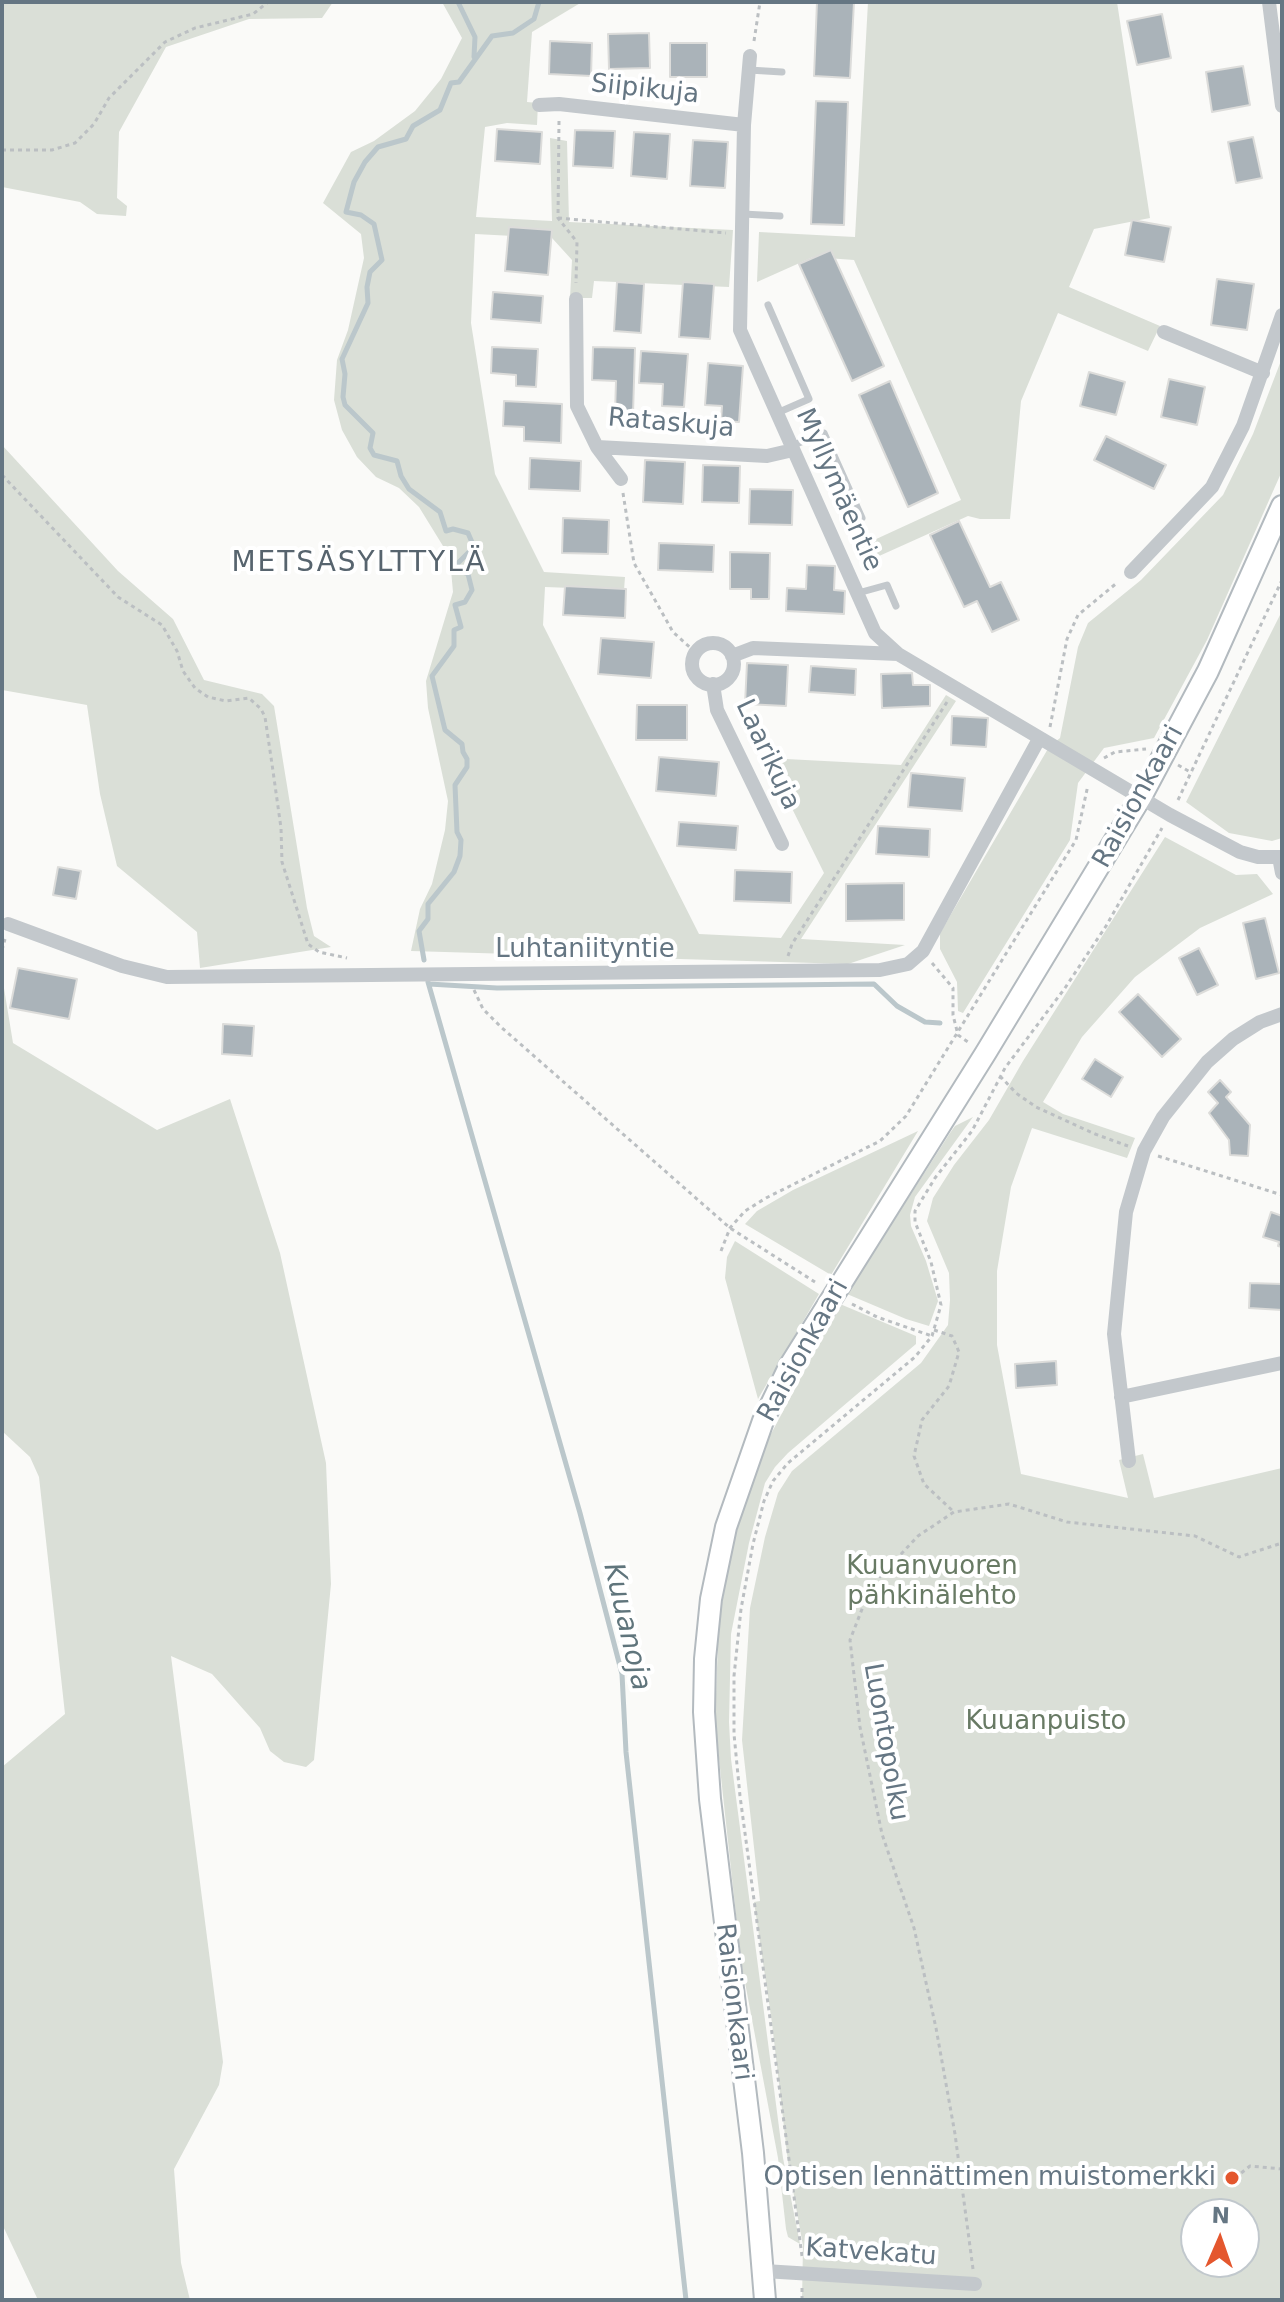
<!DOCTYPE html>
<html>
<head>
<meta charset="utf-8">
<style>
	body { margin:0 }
	#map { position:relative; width:1284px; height:2302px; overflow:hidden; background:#fafaf8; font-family:"DejaVu Sans",sans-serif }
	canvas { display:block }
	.frame { position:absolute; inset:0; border:4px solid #657683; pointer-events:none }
	.north { position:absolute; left:1180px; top:2198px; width:80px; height:80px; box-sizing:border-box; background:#fff; border:2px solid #c1c8cd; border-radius:50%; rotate:2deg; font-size:22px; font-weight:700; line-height:32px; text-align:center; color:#657683 }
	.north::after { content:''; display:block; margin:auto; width:28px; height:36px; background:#e4572e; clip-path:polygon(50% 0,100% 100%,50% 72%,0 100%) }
</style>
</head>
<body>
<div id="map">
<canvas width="1284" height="2302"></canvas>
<div class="frame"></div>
<div class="north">N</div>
</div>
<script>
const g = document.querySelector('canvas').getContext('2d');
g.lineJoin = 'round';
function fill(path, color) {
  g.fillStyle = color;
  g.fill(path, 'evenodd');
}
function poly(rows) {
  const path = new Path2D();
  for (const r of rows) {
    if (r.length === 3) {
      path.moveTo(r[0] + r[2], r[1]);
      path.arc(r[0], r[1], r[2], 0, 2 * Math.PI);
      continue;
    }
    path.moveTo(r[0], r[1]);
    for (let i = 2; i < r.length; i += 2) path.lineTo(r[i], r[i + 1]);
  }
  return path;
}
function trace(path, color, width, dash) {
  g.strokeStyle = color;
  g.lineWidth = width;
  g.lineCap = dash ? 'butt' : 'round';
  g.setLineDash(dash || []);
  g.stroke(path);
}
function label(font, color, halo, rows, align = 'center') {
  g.font = font + ' "DejaVu Sans",sans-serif';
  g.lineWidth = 8;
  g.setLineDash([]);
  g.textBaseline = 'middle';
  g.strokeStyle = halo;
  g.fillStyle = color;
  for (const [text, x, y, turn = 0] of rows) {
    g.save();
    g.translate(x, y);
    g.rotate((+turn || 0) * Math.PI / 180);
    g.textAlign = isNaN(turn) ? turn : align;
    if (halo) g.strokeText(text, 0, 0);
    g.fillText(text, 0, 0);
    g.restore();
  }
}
fill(poly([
	[2,2,333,2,322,18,249,19,166,47,119,132,117,198,127,206,126,216,97,214,80,202,2,187],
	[442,2,582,2,532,32,527,102,538,103,537,125,507,123,485,127,476,217,552,221,550,138,567,141,569,222,733,230,729,287,594,281,592,298,570,298,572,260,552,238,475,234,471,323,495,474,544,572,625,577,624,590,545,587,543,625,699,934,781,938,824,873,767,758,901,765,946,695,956,701,801,939,905,945,848,964,411,951,420,909,432,884,445,830,448,801,428,708,426,681,453,592,451,570,443,546,419,507,399,488,376,477,357,457,342,430,334,400,337,360,348,330,364,258,361,234,323,203,351,152,374,141,415,111,441,79,462,38],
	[868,2,1117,2,1150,218,1094,229,1069,287,1160,326,1148,351,1058,313,1021,401,1010,519,980,519,968,516,868,561,861,546,961,500,854,260,813,257,757,282,759,232,855,237],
	[1282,358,1282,471,1207,640,1154,738,1104,748,1078,783,1070,840,963,1013,958,1011,957,982,940,949,940,933,1049,747,1060,738,1078,647,1088,623,1141,580,1223,495,1253,434],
	[2,445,118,571,173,619,204,680,262,694,274,706,307,908,314,936,331,947,200,968,197,932,117,866,100,794,87,705,2,690],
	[1282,611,1282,838,1272,841,1229,833,1186,802],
	[1165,837,1236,875,1257,874,1273,894,1200,928,1135,977,1082,1037,1043,1102,1063,1114,1135,1138,1127,1158,1032,1128,1011,1187,997,1271,997,1345,1021,1474,1128,1498,1119,1460,1143,1454,1154,1498,1282,1468,1282,2300,802,2300,803,2246,788,2162,772,2023,754,1902,760,1901,742,1740,750,1608,765,1537,778,1493,792,1471,921,1363,948,1325,950,1300,949,1273,927,1221,933,1198,954,1165,989,1120,1023,1061],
	[1196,2214,1244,2214,1244,2262,1196,2262],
	[2,976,13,1043,157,1130,230,1099,280,1253,326,1463,331,1584,314,1760,306,1767,284,1762,270,1751,260,1728,212,1674,171,1656,223,2062,219,2085,174,2169,181,2263,190,2300,38,2300,2,2224,2,1767,65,1714,39,1477,30,1457,2,1431],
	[973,1117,915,1197,910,1215,911,1226,926,1261,938,1301,929,1326,906,1319,847,1294,950,1133,955,1126],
	[918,1131,831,1275,745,1224,757,1211,793,1190],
	[735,1241,819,1294,758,1399,725,1278,727,1257],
	[840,1304,916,1336,916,1344,788,1453,775,1467,765,1483,749,1543,731,1634,729,1722,731,1759,783,2158,800,2244,788,2237,786,2229,778,2158,741,1961,715,1722,718,1641,721,1608,734,1540,763,1449]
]), '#dadfd7');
trace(poly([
	[458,2,475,37,474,57],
	[424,960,419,931,428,919,428,904,454,872,460,856,461,840,457,832,455,785,467,767,467,759,463,752,462,744,445,730,432,676,454,646,454,630,461,627,455,605,465,602,472,590,468,574,460,571,457,564,474,547,468,533,453,529,446,531,440,512,409,489,401,476,397,461,374,455,370,448,373,433,345,405,343,397,345,374,342,359,368,303,367,287,370,272,382,260,374,224,361,215,346,212,354,182,365,162,378,147,406,139,413,126,440,110,451,83,459,82,492,36,513,33,534,19,539,2],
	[428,982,580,1513,622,1674,626,1752,686,2300],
	[429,984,497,988,874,984,897,1006,925,1022,940,1023]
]), '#bbc7cb', 5);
const building = poly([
	[817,2,854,2,850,78,814,76,817,2],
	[1162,14,1171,58,1137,65,1127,21,1162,14],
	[649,33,650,68,609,69,608,34,649,33],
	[550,41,592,43,591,76,549,74,550,41],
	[670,43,707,43,707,77,670,77,670,43],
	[1243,66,1250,105,1212,112,1206,72,1243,66],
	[816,101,848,102,844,225,811,224,816,101],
	[497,129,542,132,540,164,495,161,497,129],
	[575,130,615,131,613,168,573,166,575,130],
	[634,132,670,134,667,179,631,176,634,132],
	[1253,137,1262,178,1236,183,1228,142,1253,137],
	[693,140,728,142,725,188,690,186,693,140],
	[1132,220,1171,227,1164,262,1125,255,1132,220],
	[509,227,552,230,548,275,505,271,509,227],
	[831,250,884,366,852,381,799,264,831,250],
	[1217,279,1254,284,1247,330,1211,325,1217,279],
	[617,282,644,284,641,333,614,331,617,282],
	[683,282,714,284,710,339,679,337,683,282],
	[493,292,543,296,541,323,491,319,493,292],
	[492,347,538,349,536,387,516,386,516,375,491,373,492,347],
	[593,347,635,348,633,414,615,413,616,381,592,380,593,347],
	[641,351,688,354,684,407,662,406,663,384,639,383,641,351],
	[708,363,743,366,739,422,721,421,722,406,705,405,708,363],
	[1089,372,1125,382,1116,415,1080,406,1089,372],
	[1169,379,1205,387,1197,425,1161,417,1169,379],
	[890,381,938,493,908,507,859,395,890,381],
	[504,401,562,404,561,443,524,441,524,427,503,426,504,401],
	[1106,436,1166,465,1154,489,1094,460,1106,436],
	[530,458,581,461,580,491,529,489,530,458],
	[645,460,685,462,683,504,643,502,645,460],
	[703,465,740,466,739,503,702,502,703,465],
	[750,489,793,490,792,525,749,524,750,489],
	[563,518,609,520,608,554,562,553,563,518],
	[959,521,990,587,1001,582,1019,620,992,632,977,601,964,607,930,535,959,521],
	[659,543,714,545,713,572,658,570,659,543],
	[730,552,770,553,769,599,751,599,751,589,730,589,730,552],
	[807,565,835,566,834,590,845,591,844,614,786,611,787,588,806,589,807,565],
	[565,586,626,589,625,618,563,615,565,586],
	[601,638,654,642,651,678,598,674,601,638],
	[747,663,788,665,786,706,745,704,747,663],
	[811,666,856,669,855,695,809,692,811,666],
	[912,673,913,685,930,685,930,706,882,708,881,674,912,673],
	[637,705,687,705,687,740,636,740,637,705],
	[952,716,988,718,986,747,951,745,952,716],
	[659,757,719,762,716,796,656,791,659,757],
	[911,773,965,778,962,811,908,807,911,773],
	[679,822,738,826,736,850,677,846,679,822],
	[878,826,930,829,929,857,876,854,878,826],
	[58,867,81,871,76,899,53,895,58,867],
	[735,870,792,872,791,903,734,901,735,870],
	[904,883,904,920,846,921,846,884,904,883],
	[1265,918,1279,973,1256,979,1243,923,1265,918],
	[1199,948,1218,985,1197,995,1179,958,1199,948],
	[18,968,77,979,69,1019,10,1008,18,968],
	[1138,994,1181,1039,1162,1057,1119,1012,1138,994],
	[223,1024,254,1026,252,1056,222,1054,223,1024],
	[1095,1059,1123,1077,1111,1097,1082,1079,1095,1059],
	[1220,1080,1231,1092,1226,1097,1250,1125,1248,1156,1230,1155,1229,1140,1209,1113,1218,1103,1208,1092,1220,1080],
	[1271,1212,1282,1216,1282,1247,1278,1246,1279,1242,1263,1237,1271,1212],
	[1250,1283,1282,1284,1282,1310,1249,1308,1250,1283],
	[1056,1361,1057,1385,1016,1388,1015,1364,1056,1361]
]);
fill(building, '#aab3b9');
trace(building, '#dcdcda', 2);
const secondary = poly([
	[765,2300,753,2153,710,1799,704,1712,705,1659,711,1599,726,1527,763,1421,790,1365,985,1054,1141,797,1208,671,1282,506]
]);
trace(secondary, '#b3babf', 24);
trace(poly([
	[754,41,760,2],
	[559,121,558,218,577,242,576,283],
	[2,150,52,150,75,143,94,124,109,98,165,42,195,28,253,14,268,2],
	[558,218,726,233],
	[2,475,118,597,162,625,177,651,183,671,195,688,208,697,226,701,249,698,261,709,265,717,272,764,281,828,282,862,302,925,308,944,319,952,347,958],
	[623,493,634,563,673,632,695,652],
	[1050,727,1067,639,1078,615,1118,582],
	[1104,758,1115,752,1146,749],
	[1178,765,1192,773],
	[1178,800,1282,580],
	[2,950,5,939],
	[788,956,792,944,947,702],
	[932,963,953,988,953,1015,958,1035,968,1042],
	[474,990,483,1009,501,1027,730,1228,815,1282],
	[1000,1076,1016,1093,1036,1107,1095,1134,1128,1146],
	[1158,1156,1282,1195],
	[721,1251,730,1228,745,1211,766,1198,880,1141,906,1116,1076,840,1088,785],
	[852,1304,877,1317,932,1336],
	[934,1330,952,1336,959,1352,949,1386,922,1420,914,1456,924,1484,954,1512],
	[1235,2178,1250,2166,1282,2169],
	[802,2256,740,1796,734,1734,734,1676,741,1609,753,1544,764,1501,773,1481,788,1463,915,1357,932,1336,941,1305,931,1262,915,1222,915,1211,935,1178,972,1131,1005,1068,1065,988,1106,926,1162,828],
	[973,2269,955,2134,936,2028,914,1928,882,1834,860,1727,850,1640,871,1586,918,1536,954,1512,1009,1504,1067,1522,1195,1536,1239,1557,1282,1543],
	[802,2300,802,2288]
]), '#bbbfc2', 3, [4, 4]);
trace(poly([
	[749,70,782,72],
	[743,214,780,216],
	[768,305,809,399,777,413],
	[791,446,824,433,862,518],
	[858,593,887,585,896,606]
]), '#c3c8cc', 7);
trace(poly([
	[1269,2,1282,106],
	[750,56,744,125,740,330,875,633,898,654,1170,815,1240,852,1258,857,1282,857],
	[539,105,559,104,744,125],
	[576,299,577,406,597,447,767,456,793,450],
	[1164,332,1263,373],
	[597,447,621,479],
	[1131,572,1212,487,1243,426,1282,315],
	[713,664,21],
	[732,656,753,648,898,654],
	[713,684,717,710,782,844],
	[1279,857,1282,873],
	[8,924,122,966,167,977,880,970,908,964,923,951,1039,739],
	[1121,1397,1282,1363],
	[1129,1461,1114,1334,1126,1212,1144,1151,1163,1117,1207,1062,1233,1039,1260,1022,1282,1014],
	[764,2271,975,2284]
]), '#c3c8cc', 14);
trace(secondary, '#fff', 20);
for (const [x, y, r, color] of [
	[1232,2178,8,"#e4572e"]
]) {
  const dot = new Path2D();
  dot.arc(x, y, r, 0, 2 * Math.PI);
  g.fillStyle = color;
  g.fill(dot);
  trace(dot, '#fff', 3);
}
label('26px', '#657683', '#fff', [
	["Siipikuja",645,90,6],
	["Rataskuja",671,424,5],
	["Myllymäentie",838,490,66],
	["Laarikuja",767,755,65],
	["Raisionkaari",1139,797,-61],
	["Luhtaniityntie",585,950],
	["Raisionkaari",804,1351,-61],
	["Luontopolku",885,1742,80],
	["Raisionkaari",733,2002,83],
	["Katvekatu",871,2253,4]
]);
label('26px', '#687a64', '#fff', [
	["Kuuanvuoren",932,1567],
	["pähkinälehto",932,1597],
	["Kuuanpuisto",1046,1722]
]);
label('26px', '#657683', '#fff', [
	["Optisen lennättimen muistomerkki",1216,2178]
], 'right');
g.letterSpacing = '2px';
label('28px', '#57646e', '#fff', [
	["METSÄSYLTTYLÄ",359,564]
]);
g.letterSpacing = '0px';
label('italic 28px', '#60757c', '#fff', [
	["Kuuanoja",626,1627,77]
]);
</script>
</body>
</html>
